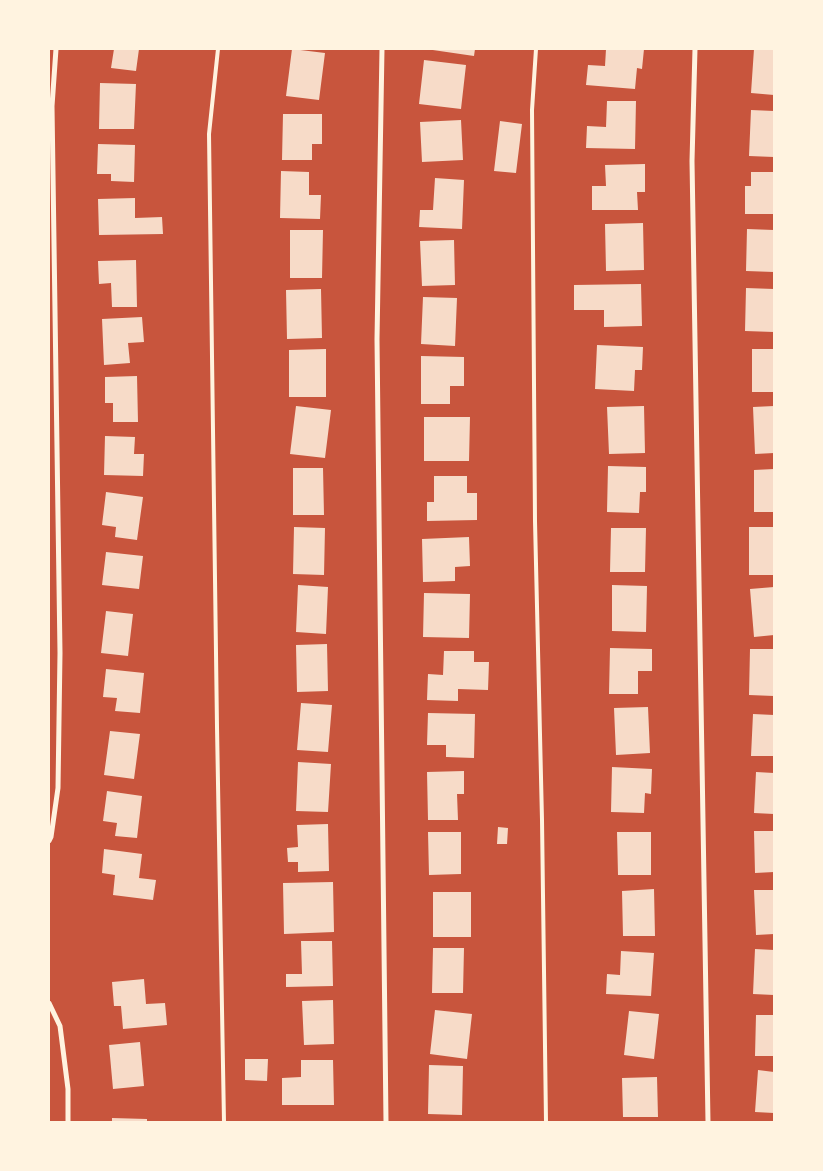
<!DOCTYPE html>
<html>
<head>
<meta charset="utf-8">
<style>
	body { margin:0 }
	#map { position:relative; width:823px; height:1171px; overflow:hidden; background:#c8553d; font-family:"Public Sans",sans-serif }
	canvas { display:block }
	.frame { position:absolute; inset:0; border:50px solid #fff3e0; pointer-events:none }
</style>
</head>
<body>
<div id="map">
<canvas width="823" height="1171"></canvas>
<div class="frame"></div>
</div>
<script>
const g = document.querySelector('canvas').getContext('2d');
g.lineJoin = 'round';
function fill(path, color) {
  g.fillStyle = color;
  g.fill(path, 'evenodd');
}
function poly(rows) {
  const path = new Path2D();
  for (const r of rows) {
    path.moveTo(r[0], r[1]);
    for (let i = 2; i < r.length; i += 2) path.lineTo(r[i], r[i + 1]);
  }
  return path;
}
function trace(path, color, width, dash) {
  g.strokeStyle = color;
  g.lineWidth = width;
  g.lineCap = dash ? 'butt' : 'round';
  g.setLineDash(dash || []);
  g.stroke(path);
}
fill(poly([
	[114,49,139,49,136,71,111,68],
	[292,49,325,53,319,100,286,96],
	[426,49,475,49,474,56],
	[606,49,644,49,642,69,637,68,635,89,586,85,588,65,605,66],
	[754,49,774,50,774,95,751,93],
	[424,60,466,65,461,109,419,104],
	[100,83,136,84,134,129,99,129],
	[607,101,636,101,635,149,586,148,587,126,606,127],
	[751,110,774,111,774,157,749,156],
	[283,114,322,114,322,144,312,144,312,160,282,160],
	[461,120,463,160,422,162,420,122],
	[500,121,522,124,516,173,494,171],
	[98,144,135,145,134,182,111,181,111,174,97,174],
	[645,164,645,192,637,192,638,210,592,210,592,186,606,186,605,165],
	[281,171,309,172,309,195,321,195,320,219,280,218],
	[751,172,774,172,774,214,745,214,745,186,751,186],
	[435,178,464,180,462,229,419,227,420,210,433,210],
	[135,198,135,218,162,217,163,234,99,235,98,199],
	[643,223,644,270,606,271,605,224],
	[747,229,774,230,774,272,746,271],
	[290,230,323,230,322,278,290,278],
	[454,240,455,285,422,286,420,241],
	[136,260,137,307,112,307,111,283,99,284,98,261],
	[641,284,642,326,604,327,604,310,574,310,574,285],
	[746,288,774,289,774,332,745,331],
	[321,289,322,338,287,339,286,290],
	[423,297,457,298,455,346,421,344],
	[142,317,144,342,128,343,130,363,104,365,102,319],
	[597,345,643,347,642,370,635,370,634,391,595,389],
	[326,349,326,397,289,397,289,350],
	[752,349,774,349,774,392,752,392],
	[421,356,464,357,464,386,450,386,450,404,421,404],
	[137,376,138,422,113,422,113,403,105,403,105,377],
	[296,406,331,410,325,458,290,454],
	[644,406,645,453,609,454,607,407],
	[774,406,774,453,755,454,753,407],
	[424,417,470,417,469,461,424,461],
	[105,436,135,437,134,454,144,454,143,476,104,475],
	[608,466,646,467,646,492,640,492,639,513,607,512],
	[293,468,323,468,324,515,293,515],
	[774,469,774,512,754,512,754,470],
	[434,476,467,476,467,493,477,493,477,520,427,521,427,502,434,502],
	[106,492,143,497,137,540,115,537,116,527,102,525],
	[294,527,325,528,324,575,293,574],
	[749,527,774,527,774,575,749,575],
	[611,528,646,528,645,572,610,572],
	[469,537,470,566,455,567,455,581,423,582,422,539],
	[106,552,143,556,139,589,102,585],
	[298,585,328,587,326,634,296,632],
	[612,585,647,586,646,632,612,631],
	[774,587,774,635,754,637,750,589],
	[424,593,470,594,469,638,423,637],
	[106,611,133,614,128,656,101,653],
	[327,644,328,691,297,692,296,645],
	[610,648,652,649,652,671,638,671,638,694,609,694],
	[750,649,774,649,774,696,749,695],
	[444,651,474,651,474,662,489,662,488,690,458,689,458,701,427,700,428,674,443,675],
	[106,669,144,673,140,713,115,711,117,698,103,697],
	[301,703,332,705,328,752,297,750],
	[648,707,650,753,616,755,614,708],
	[428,713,475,714,474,758,446,757,446,745,427,745],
	[753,714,774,715,774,756,751,756],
	[110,731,140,734,134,779,104,775],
	[298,762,331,764,328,812,296,811],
	[612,767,652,769,651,794,645,793,644,813,611,812],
	[464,771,464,794,457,794,458,820,428,820,427,772],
	[756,772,774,773,774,814,754,813],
	[107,791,142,796,137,838,115,836,117,823,103,821],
	[328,824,329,871,298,872,298,862,288,862,287,848,298,847,297,825],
	[498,827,508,828,507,844,497,844],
	[754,831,774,831,774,872,755,873],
	[428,832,461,832,461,874,429,875],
	[617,832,651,832,651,875,618,875],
	[104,849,142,854,139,878,156,880,153,900,113,895,115,875,102,873],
	[333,882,334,932,284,934,283,883],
	[654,889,655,936,623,936,622,891],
	[754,890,774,890,774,934,756,935],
	[433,892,471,892,471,937,433,937],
	[301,941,332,941,333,986,286,987,286,974,302,974],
	[433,948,464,948,463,993,432,993],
	[755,949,774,950,774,995,753,994],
	[621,951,654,953,651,996,606,994,607,974,620,975],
	[144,979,146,1004,165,1003,167,1025,123,1029,121,1006,114,1006,112,982],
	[333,1000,334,1044,304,1045,302,1001],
	[435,1010,472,1014,467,1059,430,1054],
	[629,1011,659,1014,654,1059,624,1055],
	[756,1015,774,1015,774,1056,755,1056],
	[140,1042,144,1086,113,1089,109,1045],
	[245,1059,268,1059,267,1081,245,1080],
	[301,1060,333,1060,334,1105,282,1105,282,1078,301,1077],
	[429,1065,463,1066,462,1115,428,1114],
	[758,1070,774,1072,774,1113,755,1112],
	[657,1077,658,1117,623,1117,622,1078],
	[112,1118,147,1119,147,1122,112,1122]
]), '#f7dbc8');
trace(poly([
	[218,49,209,134,217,727,224,1122],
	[536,49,532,110,535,521,542,820,546,1122]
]), '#fff3e0', 4);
trace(poly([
	[382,49,377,339,386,1122],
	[695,49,692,161,708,1122],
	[49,841,51,837,58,788,60,653,52,106,56,49],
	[49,1003,60,1026,68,1089,68,1122]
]), '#fff3e0', 5);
</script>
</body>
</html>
